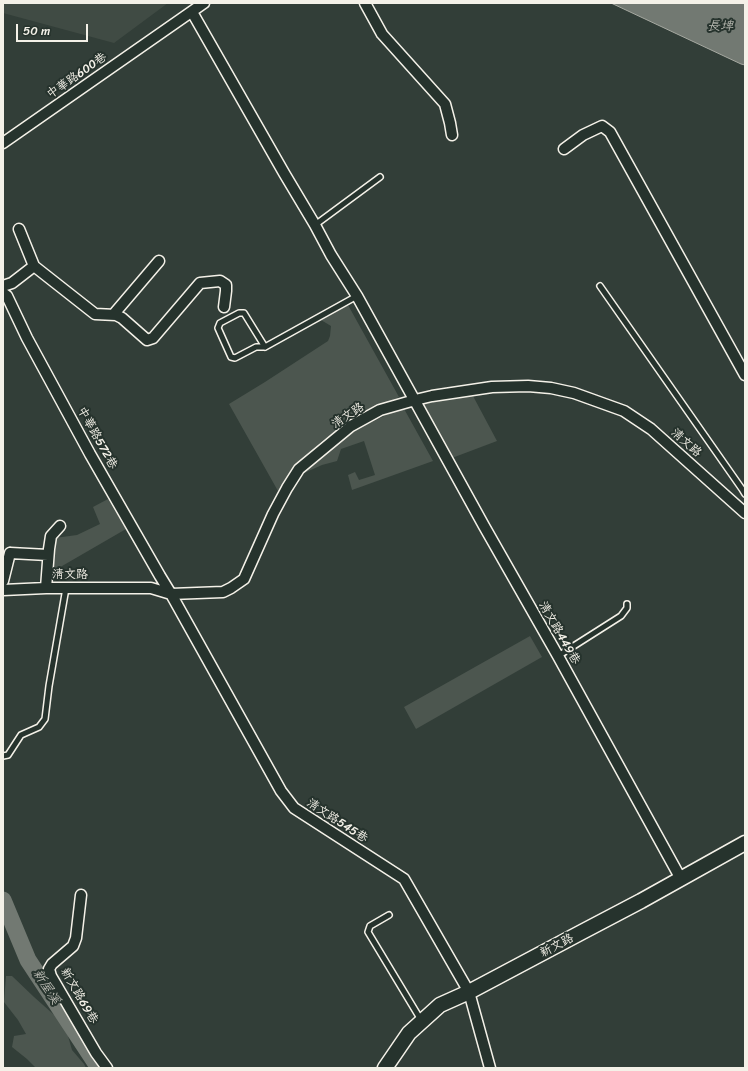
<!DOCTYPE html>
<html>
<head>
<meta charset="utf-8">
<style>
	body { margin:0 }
	#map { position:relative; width:748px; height:1071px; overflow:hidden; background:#323e38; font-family:Sriracha,sans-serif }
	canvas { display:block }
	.frame { position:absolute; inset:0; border:4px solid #f4f1e8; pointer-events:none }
	.scale { position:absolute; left:16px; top:24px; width:72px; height:18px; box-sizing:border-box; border:2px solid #f4f1e8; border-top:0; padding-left:5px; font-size:12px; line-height:14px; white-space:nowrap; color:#f4f1e8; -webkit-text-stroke:3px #26332d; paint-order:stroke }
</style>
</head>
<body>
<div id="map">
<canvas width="748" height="1071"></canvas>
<div class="frame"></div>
<div class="scale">50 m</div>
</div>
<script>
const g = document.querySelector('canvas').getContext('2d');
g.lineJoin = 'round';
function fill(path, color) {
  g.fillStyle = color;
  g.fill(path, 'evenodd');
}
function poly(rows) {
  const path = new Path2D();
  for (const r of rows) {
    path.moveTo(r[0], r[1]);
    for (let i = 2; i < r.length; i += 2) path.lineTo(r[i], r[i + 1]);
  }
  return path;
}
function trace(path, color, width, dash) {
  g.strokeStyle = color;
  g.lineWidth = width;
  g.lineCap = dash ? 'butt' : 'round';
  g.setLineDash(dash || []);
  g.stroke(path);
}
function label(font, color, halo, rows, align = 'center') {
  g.font = font + ' Sriracha,"LXGW WenKai TC",sans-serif';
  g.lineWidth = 4;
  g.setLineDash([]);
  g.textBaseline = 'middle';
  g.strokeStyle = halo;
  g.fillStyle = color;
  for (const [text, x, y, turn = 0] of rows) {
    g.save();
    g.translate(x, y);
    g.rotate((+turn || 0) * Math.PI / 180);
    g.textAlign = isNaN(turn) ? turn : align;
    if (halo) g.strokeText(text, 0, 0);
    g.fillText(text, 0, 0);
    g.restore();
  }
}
fill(poly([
	[3,3,168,3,114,43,3,13]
]), '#404b44');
fill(poly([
	[348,305,399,397,349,421,322,441,297,464,278,491,229,404,265,382,328,341,330,336,331,326,321,320],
	[473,396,497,441,444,461,413,405],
	[403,407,433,461,352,490,348,475,355,472,359,480,375,475,364,441,341,449,337,461,322,465,304,473,310,466,355,430],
	[108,499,126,529,50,573,55,538,77,535,100,524,93,507],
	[530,636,542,657,416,729,404,707],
	[6,976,12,976,34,997,61,1021,68,1036,72,1050,84,1064,86,1068,36,1068,27,1059,12,1047,14,1036,26,1034,18,1020,4,1002]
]), '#4c564f');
const water = poly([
	[611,3,745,3,745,65,741,64,611,3]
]);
fill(water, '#727972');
trace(water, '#a6a9a1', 1);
trace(poly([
	[3,900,28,960,99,1068]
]), '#727972', 17);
const lane = poly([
	[315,225,380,177],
	[600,286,742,489,745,494],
	[265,347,244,313,239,313,220,323,218,328,231,357,235,358,256,347,265,347,357,296],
	[558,656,621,616,627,608,627,604],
	[3,756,8,755,21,735,39,727,45,719,49,686,66,588],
	[389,915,370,926,368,932,421,1020]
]);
const street = poly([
	[365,3,382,34,445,104,450,123,452,135],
	[192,12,284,173,315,225,331,255,357,296,484,526,558,656,681,879],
	[3,143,204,3],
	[564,149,583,135,602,126,610,132,745,375],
	[19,229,34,266],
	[3,286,12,283,34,266,95,314,116,315,122,318,147,340,153,338,200,283,220,281,226,285,226,291,224,307],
	[3,293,7,296,27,338,90,454,160,576,171,594,281,791,294,808,404,879,469,992,490,1068],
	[113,315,159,261],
	[10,553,48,555],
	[3,581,10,553],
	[46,588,49,549,51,536,60,526],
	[3,590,46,588,151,588,171,594,223,592,231,588,244,579,273,514,287,488,299,469,351,426,380,410,415,400,432,396,492,387,528,386,551,388,574,393,624,411,651,429,745,513],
	[81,895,76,938,73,946,52,964,49,969,51,976,96,1053,107,1068]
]);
const secondary = poly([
	[385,1068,409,1033,440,1005,469,992,582,932,641,901,745,843]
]);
trace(lane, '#f4f1e8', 8);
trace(street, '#f4f1e8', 13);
trace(secondary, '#f4f1e8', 17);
trace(lane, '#26332d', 5);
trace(street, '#26332d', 10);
trace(secondary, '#26332d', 14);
label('12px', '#f4f1e8', '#26332d', [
	["中華路600巷",77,76,-35],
	["清文路",348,416,-34],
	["中華路572巷",97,438,61],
	["清文路",686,443,42],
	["清文路",70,575],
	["清文路449巷",559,633,60],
	["清文路545巷",337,821,33],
	["新文路",557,946,-28],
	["新文路69巷",79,996,60]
]);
label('italic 13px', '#babbb3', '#26332d', [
	["長埤",720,27],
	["新屋溪",46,987,57]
]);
</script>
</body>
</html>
